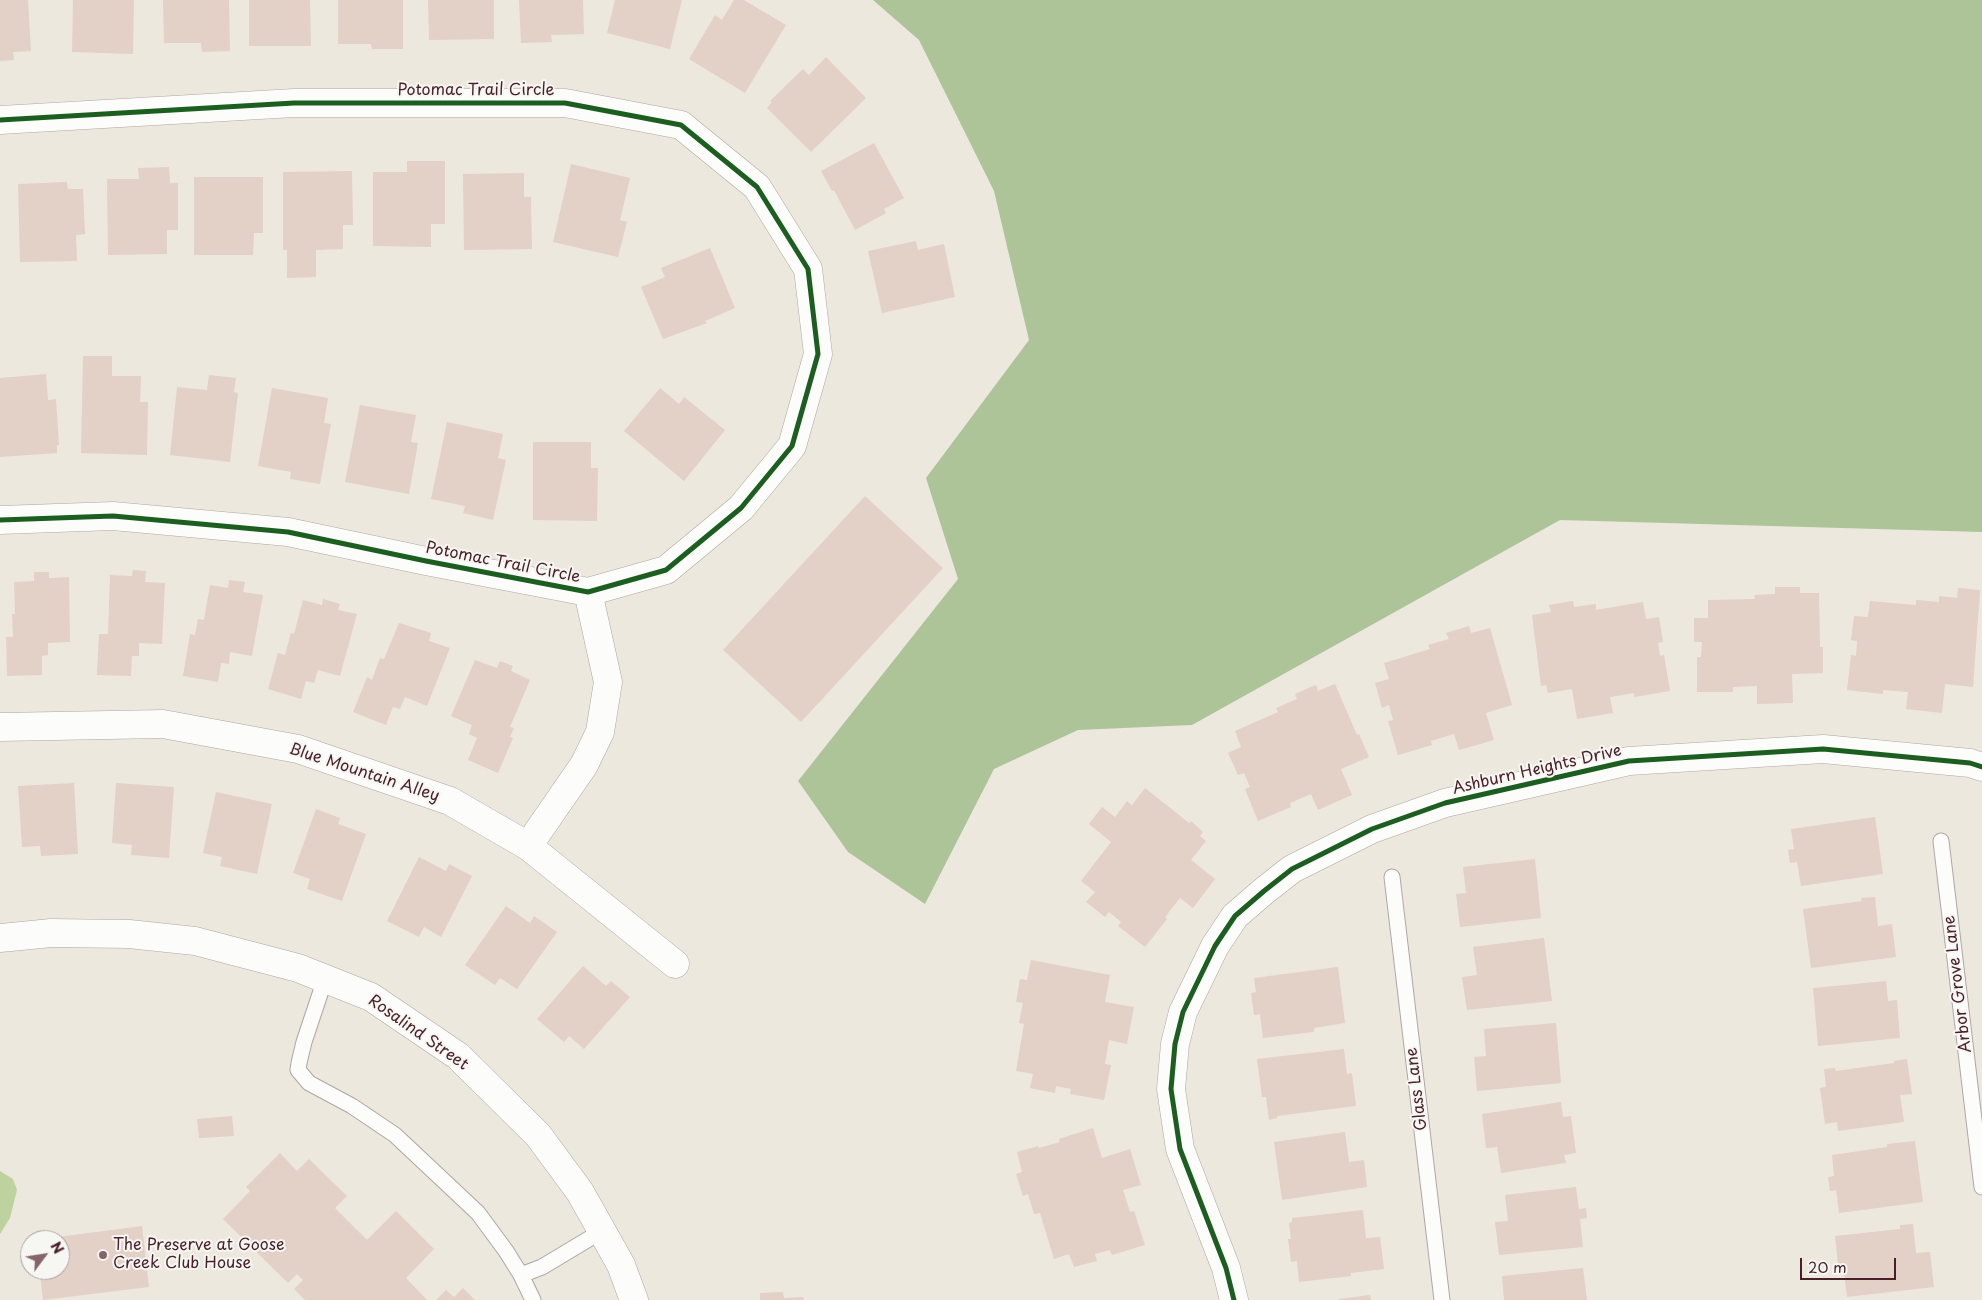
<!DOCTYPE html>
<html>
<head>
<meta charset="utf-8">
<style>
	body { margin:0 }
	#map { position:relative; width:1982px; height:1300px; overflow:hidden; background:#ece8de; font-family:"Playpen Sans",sans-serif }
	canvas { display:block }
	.north { position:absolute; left:20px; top:1230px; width:50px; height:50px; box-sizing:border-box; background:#f6f6f2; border:1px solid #b1a0a2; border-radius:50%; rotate:59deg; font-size:14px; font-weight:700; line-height:20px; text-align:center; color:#4a1f2b }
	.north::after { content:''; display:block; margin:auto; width:18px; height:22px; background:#83656a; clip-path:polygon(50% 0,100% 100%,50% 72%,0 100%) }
	.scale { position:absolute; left:1800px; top:1258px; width:96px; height:22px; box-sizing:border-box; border:2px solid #4a1f2b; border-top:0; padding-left:6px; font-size:15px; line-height:18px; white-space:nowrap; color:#4a1f2b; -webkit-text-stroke:4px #f6f6f2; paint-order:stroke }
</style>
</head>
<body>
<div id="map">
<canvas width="1982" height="1300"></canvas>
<div class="north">N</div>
<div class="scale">20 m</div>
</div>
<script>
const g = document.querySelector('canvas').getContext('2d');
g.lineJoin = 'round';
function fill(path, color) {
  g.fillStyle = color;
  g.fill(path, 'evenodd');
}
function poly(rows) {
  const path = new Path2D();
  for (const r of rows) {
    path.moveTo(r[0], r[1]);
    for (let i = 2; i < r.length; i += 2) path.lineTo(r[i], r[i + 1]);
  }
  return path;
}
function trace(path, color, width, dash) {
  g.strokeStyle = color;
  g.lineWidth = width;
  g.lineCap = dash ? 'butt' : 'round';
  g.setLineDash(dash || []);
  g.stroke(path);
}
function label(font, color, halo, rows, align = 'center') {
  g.font = font + ' "Playpen Sans",sans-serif';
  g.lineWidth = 4;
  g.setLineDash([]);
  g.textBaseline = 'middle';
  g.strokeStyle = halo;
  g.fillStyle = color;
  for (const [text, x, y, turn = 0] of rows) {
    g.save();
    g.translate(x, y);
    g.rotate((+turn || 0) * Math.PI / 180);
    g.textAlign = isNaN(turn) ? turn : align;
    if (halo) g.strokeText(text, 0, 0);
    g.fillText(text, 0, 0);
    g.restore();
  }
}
fill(poly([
	[0,1171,13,1179,17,1190,10,1218,0,1234]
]), '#bed29f');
fill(poly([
	[873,0,1982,0,1982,532,1560,520,1192,725,1078,730,994,769,925,904,848,852,798,781,958,579,926,478,1029,340,994,191,919,40]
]), '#adc499');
fill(poly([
	[0,0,28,0,31,51,13,52,14,60,0,61],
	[73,0,134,0,133,54,72,52],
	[163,0,229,0,230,51,202,52,201,43,164,43],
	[249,0,310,0,311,46,249,46],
	[338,0,403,0,403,49,372,49,371,44,338,44],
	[428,0,494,0,494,39,429,40],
	[519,0,583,0,584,34,551,35,552,42,521,43],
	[615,0,682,0,670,49,607,33],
	[734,0,744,0,786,25,745,93,689,59,715,15,722,20],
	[826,57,866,98,811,152,767,108,772,102,770,101,803,69,809,75],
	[874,143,904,198,884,209,886,213,855,230,834,190,832,191,821,171],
	[407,161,445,161,445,224,431,224,431,247,373,246,373,172,407,172],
	[571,164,630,178,620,220,627,222,618,257,553,242],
	[169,167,170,183,178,183,178,230,167,230,167,254,108,255,107,179,139,179,138,168],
	[352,171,353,225,343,225,343,249,316,250,316,277,287,278,287,250,283,250,283,172],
	[524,173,524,197,531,197,532,249,464,250,463,174],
	[194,177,263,177,263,233,254,233,253,255,194,255],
	[67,182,68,189,83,189,85,234,76,235,77,261,20,262,18,184],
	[916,241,918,250,944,244,955,297,882,313,868,251],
	[710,248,735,308,705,321,707,323,663,339,641,287,665,277,661,268],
	[83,356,112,356,112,376,141,376,140,402,148,402,147,455,81,453],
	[46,374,48,400,56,399,59,445,57,445,57,453,0,457,0,378],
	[209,375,236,378,234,392,238,393,230,462,170,455,177,387,207,390],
	[272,388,328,398,324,423,331,424,320,484,290,479,291,472,258,466],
	[660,388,679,404,684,397,725,430,684,481,624,431],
	[360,405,416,415,411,442,418,443,409,494,345,482],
	[447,422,503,434,498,458,506,460,493,520,463,513,465,506,431,499],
	[533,442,591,442,591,468,598,468,597,521,533,520],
	[865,496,943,568,801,722,723,650],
	[133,570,146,571,145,582,165,583,162,644,139,643,139,656,132,656,131,676,97,675,99,634,108,634,110,575,132,576],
	[34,572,49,572,49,578,69,577,70,642,48,643,48,655,42,656,42,675,7,676,6,637,13,637,12,614,15,614,14,582,34,581],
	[229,580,245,582,243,592,263,595,252,656,230,652,229,664,221,663,218,682,183,676,190,634,195,635,198,619,204,620,210,585,228,588],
	[1775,587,1800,587,1800,593,1819,593,1820,647,1823,647,1823,673,1792,674,1793,703,1757,704,1757,686,1733,687,1733,692,1697,692,1697,657,1701,657,1702,642,1694,642,1694,618,1708,618,1708,600,1755,599,1754,595,1775,594],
	[1958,588,1980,590,1973,687,1945,684,1942,713,1906,709,1908,692,1883,690,1883,694,1847,690,1851,655,1856,656,1857,641,1851,640,1854,616,1868,617,1870,601,1916,605,1916,600,1939,602,1939,596,1957,598],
	[323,599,340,604,338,610,357,614,340,676,318,670,314,683,306,681,301,699,268,689,278,653,285,655,291,633,294,634,303,600,322,605],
	[1573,601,1574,607,1596,604,1596,610,1643,602,1646,619,1659,617,1663,642,1658,643,1660,656,1664,655,1670,691,1634,697,1634,693,1610,697,1613,713,1577,719,1572,689,1548,693,1546,685,1541,686,1532,615,1551,612,1549,605],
	[399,623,431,633,429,641,450,648,427,706,405,697,400,709,393,707,386,725,353,712,367,677,372,680,380,658,384,659],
	[1469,626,1471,633,1490,628,1512,705,1486,713,1494,740,1459,750,1454,734,1431,741,1432,745,1398,755,1388,721,1393,720,1389,705,1382,708,1375,683,1389,679,1384,663,1430,649,1428,645,1449,639,1446,633],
	[475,660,497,668,500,661,513,666,511,671,530,680,510,727,514,728,510,737,513,738,498,773,468,760,477,738,469,734,472,725,451,716],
	[1335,684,1357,735,1359,734,1369,757,1341,769,1352,795,1318,810,1311,794,1290,803,1291,807,1258,821,1245,789,1250,787,1244,773,1238,775,1228,753,1241,747,1235,731,1278,712,1276,708,1297,699,1295,694,1316,685,1318,691],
	[74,783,78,854,41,856,40,846,22,847,18,786],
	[116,783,174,787,169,858,131,855,132,845,112,843],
	[1145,788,1189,823,1191,821,1203,832,1200,836,1206,841,1191,860,1215,879,1193,908,1180,898,1165,917,1167,919,1145,947,1118,926,1121,922,1109,912,1105,917,1086,902,1095,892,1081,881,1111,842,1089,824,1102,807,1115,817,1127,801,1132,805],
	[216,792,272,804,257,874,220,866,222,857,203,853],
	[316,809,340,818,338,824,366,834,342,901,307,889,310,879,293,873],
	[1875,817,1883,874,1801,886,1797,862,1790,863,1788,850,1794,849,1791,829],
	[419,857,446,871,449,864,472,876,441,937,424,927,419,937,387,921],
	[1535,859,1541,918,1460,927,1456,894,1466,893,1463,867],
	[1875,897,1878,926,1892,924,1896,957,1811,968,1803,909,1862,901,1861,898],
	[506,906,530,923,534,916,557,932,517,989,500,978,495,985,465,965],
	[1544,938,1552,1001,1467,1010,1462,977,1477,975,1473,947],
	[1031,960,1110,975,1105,1002,1134,1007,1127,1044,1109,1040,1105,1064,1111,1065,1104,1100,1070,1094,1071,1089,1056,1086,1055,1093,1030,1088,1033,1074,1016,1071,1024,1024,1019,1023,1023,1003,1016,1002,1020,979,1027,980],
	[583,966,606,986,611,981,630,997,584,1049,569,1036,564,1042,537,1019],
	[1338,967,1345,1023,1314,1028,1314,1032,1263,1038,1260,1014,1254,1015,1251,993,1256,992,1254,978],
	[1886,981,1888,1001,1897,1000,1900,1038,1818,1046,1813,988],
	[1556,1023,1561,1083,1477,1091,1474,1057,1486,1056,1484,1029],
	[1344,1049,1347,1074,1352,1073,1356,1106,1277,1116,1277,1118,1269,1120,1266,1097,1262,1097,1257,1059],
	[1907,1059,1912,1094,1900,1095,1904,1122,1838,1131,1837,1122,1825,1124,1820,1088,1826,1087,1824,1069,1835,1068,1836,1071,1894,1063,1894,1061],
	[1561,1102,1563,1117,1571,1116,1576,1153,1564,1155,1566,1163,1501,1173,1497,1147,1486,1148,1482,1114],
	[232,1116,234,1136,199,1138,197,1119],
	[1093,1128,1102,1158,1130,1149,1141,1185,1123,1190,1130,1212,1134,1211,1145,1245,1112,1255,1110,1250,1095,1254,1097,1261,1074,1267,1069,1254,1054,1259,1040,1213,1034,1214,1028,1194,1023,1196,1016,1174,1022,1172,1017,1152,1038,1146,1039,1148,1060,1142,1059,1139],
	[1345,1132,1349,1162,1364,1160,1367,1187,1282,1200,1274,1142],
	[1915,1141,1923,1202,1839,1213,1836,1190,1830,1191,1828,1177,1834,1176,1832,1155,1887,1147,1887,1144],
	[280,1153,297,1171,309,1159,347,1196,335,1208,367,1240,396,1211,434,1249,406,1278,427,1300,305,1300,294,1289,303,1280,297,1274,288,1283,223,1219,250,1191,246,1187],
	[1576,1187,1579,1209,1586,1208,1587,1218,1580,1219,1583,1247,1499,1255,1495,1222,1508,1221,1505,1195],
	[1363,1210,1366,1238,1380,1237,1384,1269,1351,1273,1351,1276,1299,1282,1297,1261,1291,1262,1288,1239,1291,1239,1289,1223,1292,1222,1292,1218],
	[1913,1224,1916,1253,1930,1252,1934,1287,1847,1297,1844,1274,1839,1274,1835,1236,1900,1229,1900,1225],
	[142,1226,149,1287,43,1300,40,1274,36,1274,35,1270,60,1270,60,1240,43,1239],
	[1583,1268,1587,1300,1504,1300,1502,1276],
	[463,1288,475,1300,436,1300,446,1290,454,1297],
	[783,1292,784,1298,803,1297,804,1300,760,1300,760,1293],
	[1370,1295,1371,1300,1339,1300,1339,1299]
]), '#e3d0c6');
const lane = poly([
	[1941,841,1982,1187],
	[1392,877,1442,1300],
	[325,979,304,1042,299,1063,298,1070,309,1083,352,1106,395,1135,478,1213,506,1251,521,1275,542,1267,602,1231],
	[521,1275,533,1300]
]);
const street = poly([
	[0,120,294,103,565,103,681,125,757,187,808,269,818,354,792,446,741,508,666,570,588,592,426,561,288,532,113,516,0,520],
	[0,727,163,724,298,749,450,801,528,846,675,964],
	[528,846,584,765,600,732,608,682,588,592],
	[0,938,51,933,129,934,195,941,298,968,371,997,458,1056,538,1135,580,1192,621,1265,634,1300],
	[1234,1300,1226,1268,1180,1149,1171,1089,1175,1044,1183,1012,1215,946,1235,916,1264,891,1292,869,1372,829,1445,803,1629,761,1823,749,1970,763,1982,767]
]);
trace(lane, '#aea6a2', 17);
trace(street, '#aea6a2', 29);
trace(lane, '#fcfcfa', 15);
trace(street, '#fcfcfa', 28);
trace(poly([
	[0,120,294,103,565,103,681,125,757,187,808,269,818,354,792,446,741,508,666,570,588,592,426,561,288,532,113,516,0,520],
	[1234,1300,1226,1268,1180,1149,1171,1089,1175,1044,1183,1012,1215,946,1235,916,1264,891,1292,869,1372,829,1445,803,1629,761,1823,749,1970,763,1982,767]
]), '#1b5e20', 5);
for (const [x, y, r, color] of [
	[103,1255,5,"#83656a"]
]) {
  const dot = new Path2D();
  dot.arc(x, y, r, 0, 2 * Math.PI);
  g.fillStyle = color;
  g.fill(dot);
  trace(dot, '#f6f6f2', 2);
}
label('16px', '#4a1f2b', '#f6f6f2', [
	["Potomac Trail Circle",476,91],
	["Potomac Trail Circle",503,563,11],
	["Ashburn Heights Drive",1537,770,-13],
	["Blue Mountain Alley",364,773,18],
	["Arbor Grove Lane",1958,984,-97],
	["Rosalind Street",418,1033,35],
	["Glass Lane",1417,1089,-97]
]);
label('16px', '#4a1f2b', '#f6f6f2', [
	["The Preserve at Goose",113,1246],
	["Creek Club House",113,1264]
], 'left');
</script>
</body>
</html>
